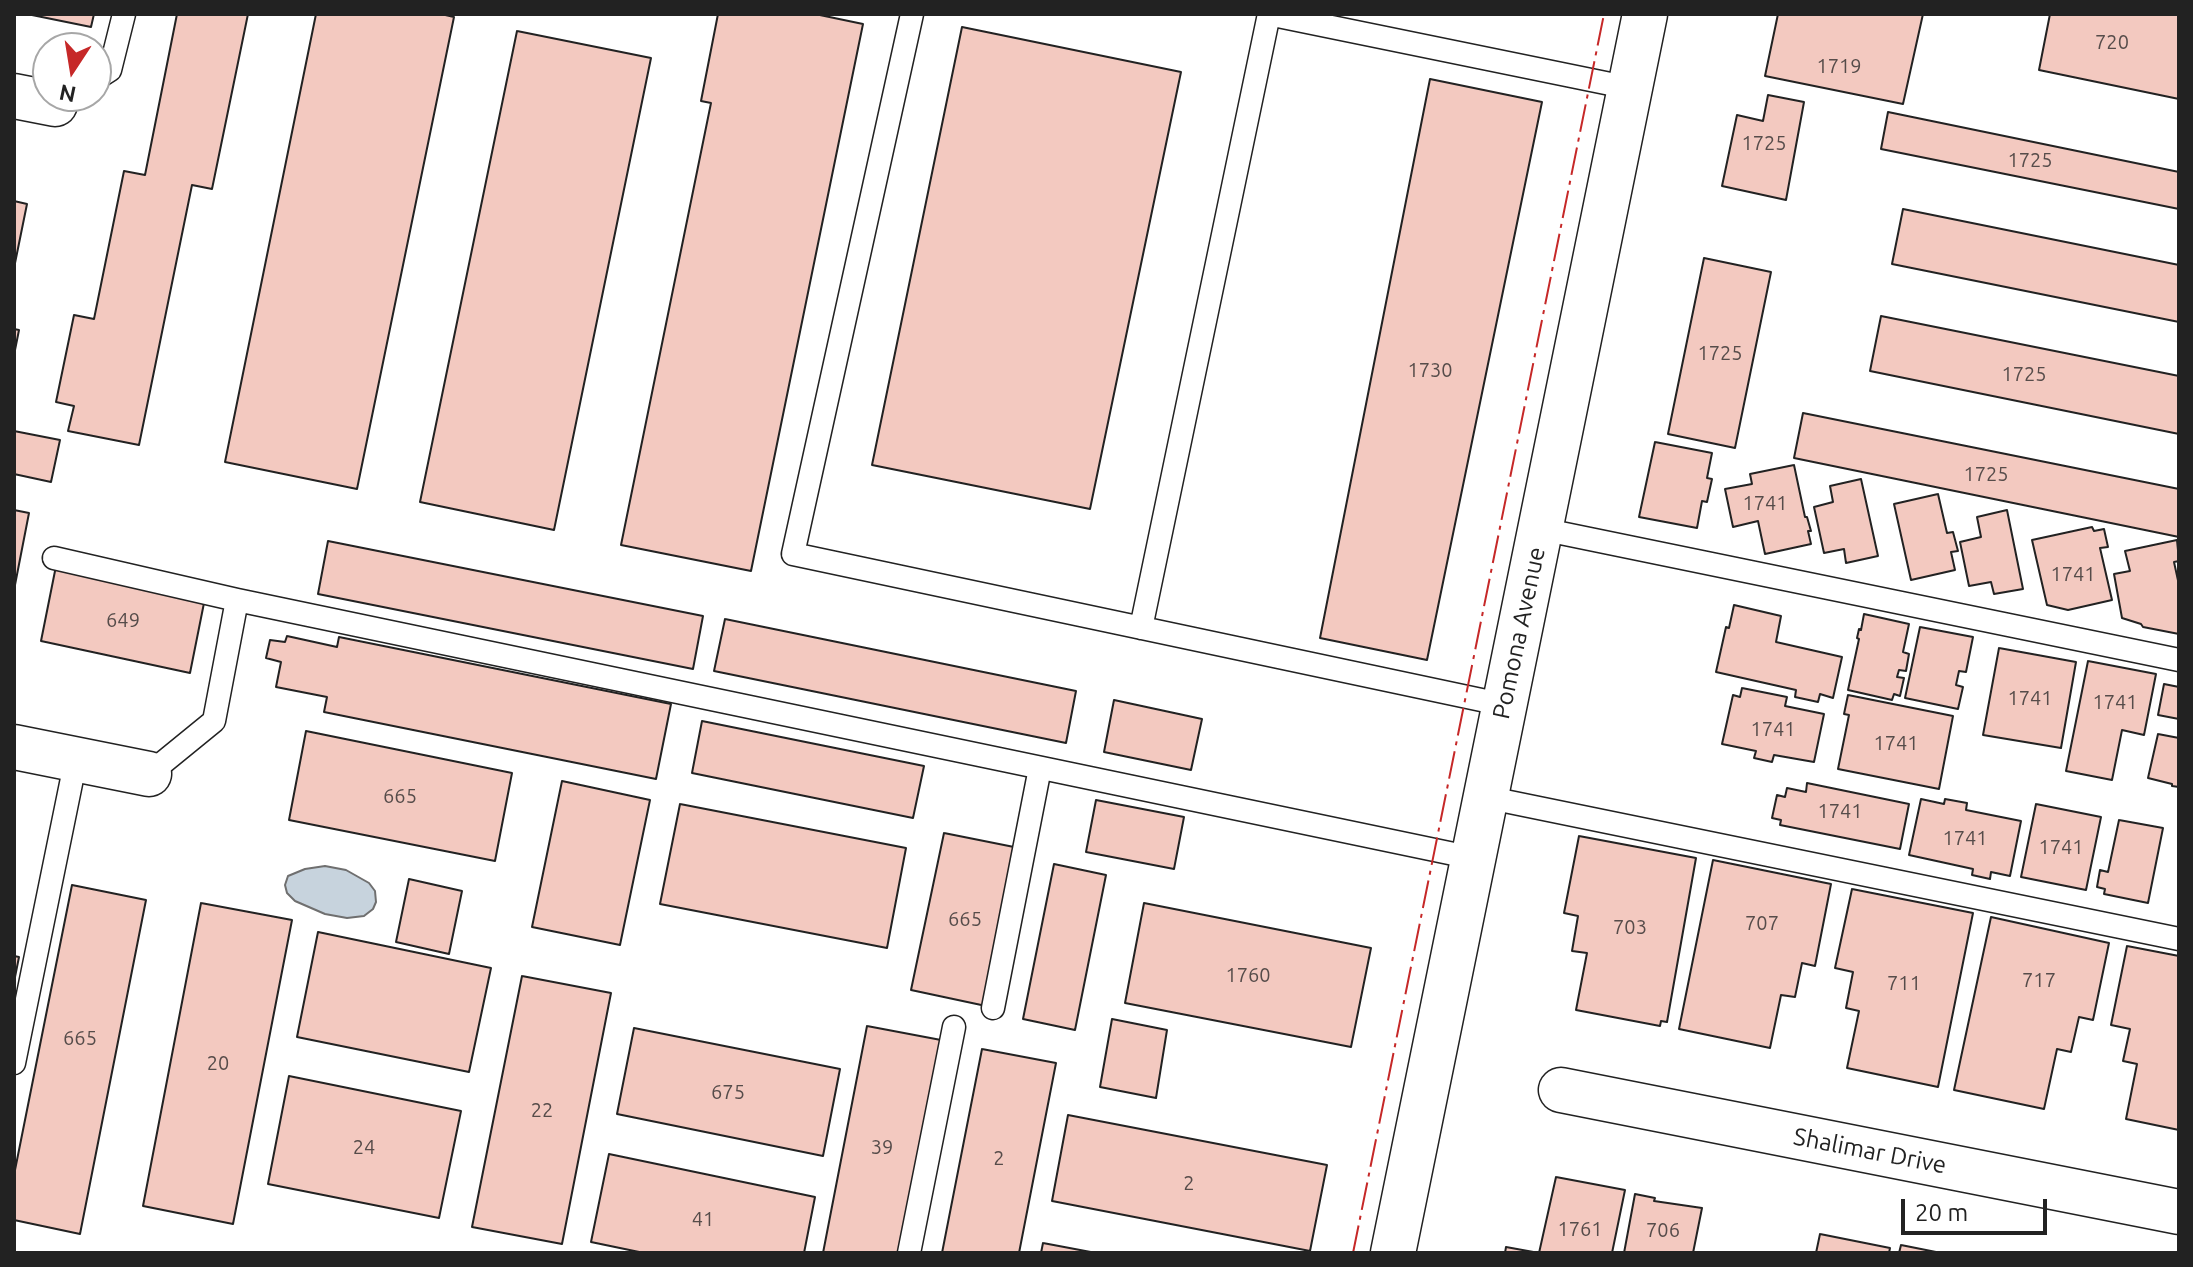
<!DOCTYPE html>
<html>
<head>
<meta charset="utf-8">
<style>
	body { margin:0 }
	#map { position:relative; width:2193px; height:1267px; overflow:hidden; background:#fff; font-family:Ubuntu,sans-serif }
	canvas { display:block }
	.frame { position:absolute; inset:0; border:16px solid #222; pointer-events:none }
	.north { position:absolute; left:32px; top:32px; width:80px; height:80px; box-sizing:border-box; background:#fff; border:2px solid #a7a7a7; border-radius:50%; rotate:192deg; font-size:22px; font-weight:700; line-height:32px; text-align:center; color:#222 }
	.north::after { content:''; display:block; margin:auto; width:28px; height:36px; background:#c62828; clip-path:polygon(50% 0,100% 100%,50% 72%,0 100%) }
	.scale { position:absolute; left:1901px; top:1199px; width:146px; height:36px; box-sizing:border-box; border:4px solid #222; border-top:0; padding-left:10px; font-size:24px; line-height:28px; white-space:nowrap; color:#222; -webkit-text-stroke:6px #fff; paint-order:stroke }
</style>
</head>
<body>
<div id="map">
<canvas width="2193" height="1267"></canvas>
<div class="frame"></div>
<div class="north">N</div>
<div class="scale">20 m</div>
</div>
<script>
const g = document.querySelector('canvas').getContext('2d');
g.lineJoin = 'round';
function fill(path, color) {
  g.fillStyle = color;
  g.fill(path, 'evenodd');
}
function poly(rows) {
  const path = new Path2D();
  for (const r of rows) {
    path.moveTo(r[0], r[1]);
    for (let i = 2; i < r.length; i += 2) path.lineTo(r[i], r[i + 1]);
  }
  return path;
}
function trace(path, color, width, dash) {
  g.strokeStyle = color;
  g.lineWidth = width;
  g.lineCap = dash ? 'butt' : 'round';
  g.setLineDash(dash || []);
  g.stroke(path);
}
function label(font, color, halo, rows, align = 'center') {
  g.font = font + ' Ubuntu,sans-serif';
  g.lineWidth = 6;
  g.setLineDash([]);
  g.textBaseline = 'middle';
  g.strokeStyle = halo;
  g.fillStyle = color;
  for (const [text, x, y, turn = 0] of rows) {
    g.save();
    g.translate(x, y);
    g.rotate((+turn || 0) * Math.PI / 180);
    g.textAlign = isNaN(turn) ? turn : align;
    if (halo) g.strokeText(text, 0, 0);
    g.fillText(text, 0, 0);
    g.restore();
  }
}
const water = poly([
	[325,866,346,870,369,883,375,891,376,902,373,909,364,916,347,918,325,914,295,901,287,893,285,885,288,876,305,869,325,866]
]);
fill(water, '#c7d3dd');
trace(water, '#6f6f6f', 2);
const building = poly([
	[27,14,94,14,91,27,27,14],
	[177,14,248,14,212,189,192,185,139,445,68,431,74,406,56,402,74,315,94,319,124,171,145,175,177,14],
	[316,14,441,14,454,17,357,489,225,462,316,14],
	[718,14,815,14,863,24,751,571,621,545,711,103,701,101,718,14],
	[1778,14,1923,14,1903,104,1765,76,1778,14],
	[2050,14,2179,14,2179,99,2039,70,2050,14],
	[962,27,1181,72,1090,509,872,465,962,27],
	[517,31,651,58,554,530,420,502,517,31],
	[1430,79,1542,102,1427,660,1320,638,1430,79],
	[1768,95,1804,102,1786,200,1722,186,1737,115,1763,121,1768,95],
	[1888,112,2179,172,2179,209,1881,149,1888,112],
	[14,201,27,204,14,268,14,201],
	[1903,209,2179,265,2179,322,1892,264,1903,209],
	[1704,258,1771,272,1735,448,1668,434,1704,258],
	[1881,316,2179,376,2179,434,1870,371,1881,316],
	[14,329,19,330,14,355,14,329],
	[1803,413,2179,489,2179,537,1794,458,1803,413],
	[14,431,60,440,51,482,14,474,14,431],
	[1655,442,1712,453,1707,478,1712,479,1707,502,1702,501,1697,528,1639,517,1655,442],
	[1794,465,1805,517,1807,517,1811,531,1808,531,1811,544,1765,554,1758,521,1733,527,1725,489,1752,484,1750,474,1794,465],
	[1861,479,1878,556,1846,563,1844,549,1824,553,1814,507,1833,502,1830,486,1861,479],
	[1938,494,1947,533,1953,532,1958,551,1951,552,1955,570,1911,580,1894,504,1938,494],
	[14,510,29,513,14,590,14,510],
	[2007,510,2023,589,1994,594,1991,582,1969,586,1960,542,1981,537,1977,517,2007,510],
	[2092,527,2094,531,2104,529,2108,547,2100,548,2112,600,2068,610,2047,605,2032,540,2092,527],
	[2177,540,2179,561,2174,562,2179,585,2179,634,2143,627,2141,624,2122,618,2114,574,2130,571,2125,551,2177,540],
	[328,541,703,616,693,669,318,594,328,541],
	[56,566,205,598,190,673,41,641,56,566],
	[1734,605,1781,616,1776,642,1842,657,1833,698,1820,694,1818,702,1795,697,1796,690,1716,672,1726,627,1729,628,1734,605],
	[1864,614,1909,624,1903,652,1909,654,1906,671,1899,670,1897,677,1904,678,1900,696,1894,694,1892,700,1848,690,1859,639,1857,638,1859,629,1861,630,1864,614],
	[725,619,1076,691,1066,743,714,671,725,619],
	[1920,627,1973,637,1966,672,1959,671,1956,685,1963,687,1958,709,1905,698,1920,627],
	[287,636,337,647,339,637,671,704,656,779,324,712,327,697,276,687,281,662,266,658,270,640,285,642,287,636],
	[1999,648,2076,662,2061,748,1983,735,1999,648],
	[2088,661,2156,674,2144,735,2122,730,2112,780,2066,771,2088,661],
	[2164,684,2179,687,2179,719,2158,715,2164,684],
	[1742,688,1787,697,1785,706,1824,714,1814,762,1774,755,1772,762,1754,758,1756,751,1722,744,1733,695,1740,697,1742,688],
	[1848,695,1953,716,1939,789,1838,769,1849,715,1844,714,1848,695],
	[1114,700,1202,719,1191,770,1104,752,1114,700],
	[702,721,924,766,913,818,692,773,702,721],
	[306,731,512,773,495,861,289,820,306,731],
	[2158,734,2179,738,2179,787,2172,786,2172,784,2148,778,2158,734],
	[562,781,650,800,620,945,532,927,562,781],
	[1807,783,1909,804,1900,849,1780,825,1781,820,1772,818,1777,795,1785,797,1787,788,1806,792,1807,783],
	[1921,799,1944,804,1945,799,1967,803,1966,810,2021,821,2010,876,1991,872,1990,879,1972,875,1973,869,1909,855,1921,799],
	[1096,800,1184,817,1174,869,1086,852,1096,800],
	[680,804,906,848,887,948,660,904,680,804],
	[2036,804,2101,817,2086,890,2021,877,2036,804],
	[2119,820,2163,828,2148,903,2104,894,2105,889,2097,887,2100,870,2108,872,2119,820],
	[944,833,1019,848,986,1006,911,990,944,833],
	[1579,836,1696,858,1667,1022,1661,1021,1660,1026,1576,1010,1587,953,1572,951,1578,916,1564,913,1579,836],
	[1713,860,1831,884,1815,966,1802,963,1795,997,1781,995,1770,1048,1679,1029,1713,860],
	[1054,864,1106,875,1075,1030,1023,1019,1054,864],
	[409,879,462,891,449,954,396,942,409,879],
	[72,885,146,900,80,1234,14,1220,14,1175,72,885],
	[1852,889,1973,913,1938,1087,1847,1068,1859,1011,1846,1008,1853,972,1835,968,1852,889],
	[201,903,292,920,233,1224,143,1206,201,903],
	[1144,903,1371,948,1351,1047,1125,1003,1144,903],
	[1991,917,2109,943,2093,1020,2079,1017,2071,1052,2057,1049,2044,1109,1954,1090,1991,917],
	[318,932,491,968,469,1072,297,1037,318,932],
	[2127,946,2179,956,2179,1130,2126,1119,2137,1064,2123,1061,2130,1029,2111,1025,2127,946],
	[14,956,19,957,14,982,14,956],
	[522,976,611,993,562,1244,472,1227,522,976],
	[1112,1019,1167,1030,1156,1098,1100,1087,1112,1019],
	[867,1026,941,1040,901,1253,823,1253,867,1026],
	[634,1028,840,1069,823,1156,617,1114,634,1028],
	[982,1049,1056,1063,1019,1253,942,1253,982,1049],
	[289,1076,461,1111,439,1218,268,1184,289,1076],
	[1068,1115,1327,1165,1310,1251,1052,1201,1068,1115],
	[609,1154,815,1197,804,1253,644,1253,591,1242,609,1154],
	[1556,1177,1625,1190,1612,1253,1505,1253,1506,1247,1539,1253,1556,1177],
	[1635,1194,1655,1198,1654,1201,1702,1208,1693,1253,1624,1253,1635,1194],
	[1820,1234,1890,1248,1889,1253,1816,1253,1820,1234],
	[1043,1243,1096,1253,1041,1253,1043,1243],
	[1901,1245,1941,1253,1899,1253,1901,1245]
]);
fill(building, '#f3c9c0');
trace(building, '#222', 2);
const service = poly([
	[912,14,793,554,1505,705],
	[1268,14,1630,88],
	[96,79,110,70,124,14],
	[1541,529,2179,660],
	[54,558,237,600,1473,858],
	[1141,628,1269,14],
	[149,774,214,721,237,600],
	[1485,797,2179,939],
	[993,1008,1040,768],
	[14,1063,76,759],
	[909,1253,954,1027]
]);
const minor = poly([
	[14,96,55,104],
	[14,747,149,774],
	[1561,1090,2179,1212]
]);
const tertiary = poly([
	[1393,1253,1645,14]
]);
trace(service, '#222', 25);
trace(minor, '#222', 47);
trace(tertiary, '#222', 47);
trace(service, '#fff', 22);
trace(minor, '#fff', 44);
trace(tertiary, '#fff', 44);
trace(poly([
	[1353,1253,1604,14]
]), '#c62828', 2, [28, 6, 4, 6]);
label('20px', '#564c4a', null, [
	["720",2112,42],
	["1719",1839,66],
	["1725",1764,143],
	["1725",2030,160],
	["1725",1720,353],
	["1730",1430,370],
	["1725",2024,374],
	["1725",1986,474],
	["1741",1765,503],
	["1741",2073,574],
	["649",123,620],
	["1741",2030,698],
	["1741",2115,702],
	["1741",1773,729],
	["1741",1896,743],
	["665",400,796],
	["1741",1840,811],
	["1741",1965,838],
	["1741",2061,847],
	["665",965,919],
	["707",1762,923],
	["703",1630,927],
	["1760",1248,975],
	["717",2039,980],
	["711",1904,983],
	["665",80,1038],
	["20",218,1063],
	["675",728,1092],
	["22",542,1110],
	["24",364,1147],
	["39",882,1147],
	["2",999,1158],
	["2",1189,1183],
	["41",703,1219],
	["1761",1580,1229],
	["706",1663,1230]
]);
label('24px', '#222', '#fff', [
	["Pomona Avenue",1519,633,-78],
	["Shalimar Drive",1870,1151,11]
]);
</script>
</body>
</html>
